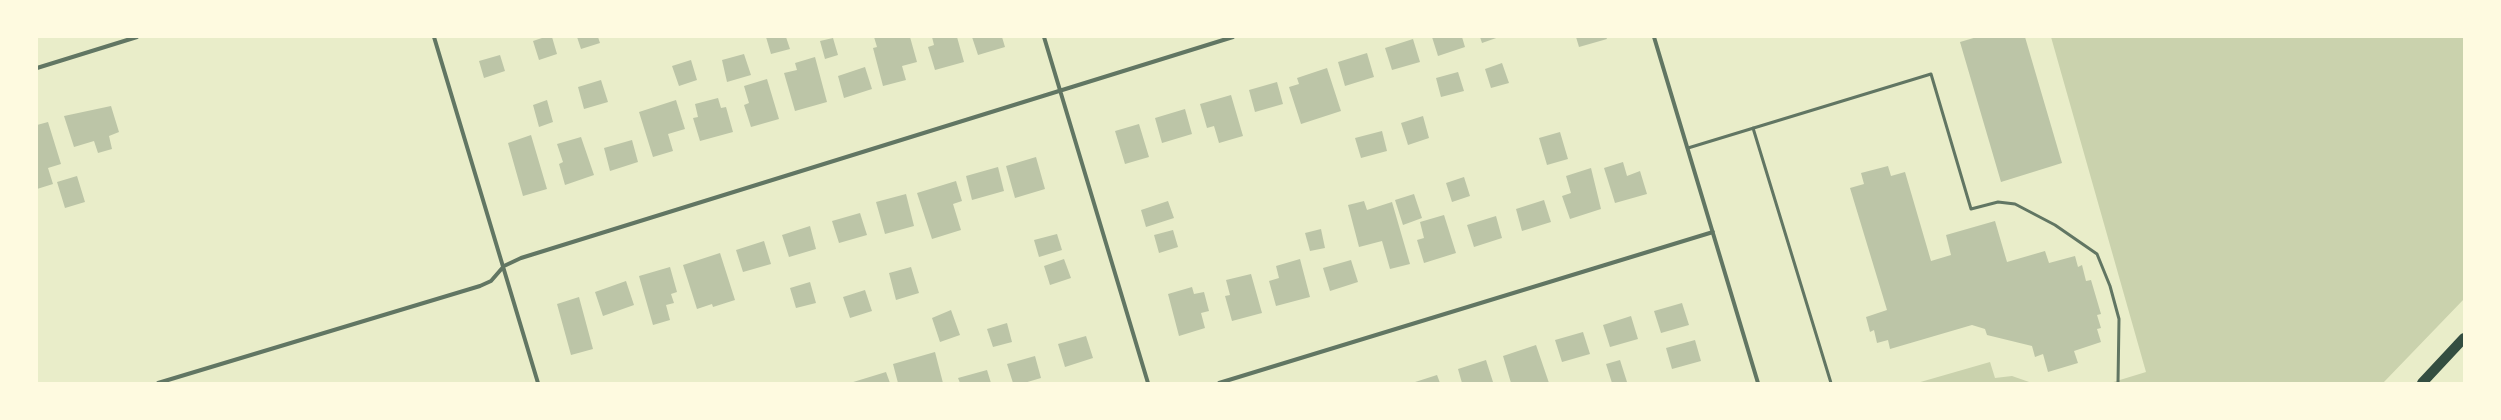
<!DOCTYPE html>
<html>
<head>
<meta charset="utf-8">
<style>
	body { margin:0 }
	#map { position:relative; width:2501px; height:420px; overflow:hidden; background:#e9edc9; font-family:"Nunito Sans",sans-serif }
	canvas { display:block }
	.frame { position:absolute; inset:0; border:38px solid #fefae0; pointer-events:none }
</style>
</head>
<body>
<div id="map">
<canvas width="2501" height="420"></canvas>
<div class="frame"></div>
</div>
<script>
const g = document.querySelector('canvas').getContext('2d');
g.lineJoin = 'round';
function fill(path, color) {
  g.fillStyle = color;
  g.fill(path, 'evenodd');
}
function poly(rows) {
  const path = new Path2D();
  for (const r of rows) {
    path.moveTo(r[0], r[1]);
    for (let i = 2; i < r.length; i += 2) path.lineTo(r[i], r[i + 1]);
  }
  return path;
}
function trace(path, color, width, dash) {
  g.strokeStyle = color;
  g.lineWidth = width;
  g.lineCap = dash ? 'butt' : 'round';
  g.setLineDash(dash || []);
  g.stroke(path);
}
fill(poly([
	[2051,37,2464,37,2464,299,2383,383,2110,383,2146,372],
	[1990,362,1995,378,2012,376,2032,383,1917,383]
]), '#cad2ad');
fill(poly([
	[545,37,552,37,557,54,539,60,533,41],
	[577,37,598,37,600,43,581,49],
	[766,37,786,37,790,49,771,54],
	[874,37,910,37,917,62,902,66,906,80,883,86,873,48,877,47],
	[932,37,957,37,964,62,935,70,928,47,934,45],
	[972,37,1002,37,1005,47,978,55],
	[1432,37,1462,37,1465,47,1438,56],
	[1480,37,1499,37,1482,43],
	[1576,37,1606,37,1607,39,1579,47],
	[1977,37,2025,37,2062,163,2001,182,1960,42],
	[833,38,838,55,825,59,820,41],
	[1413,39,1420,62,1392,70,1385,48],
	[1367,53,1374,77,1345,86,1338,62],
	[744,54,751,75,727,82,722,60],
	[500,55,505,71,484,78,479,61],
	[815,57,827,102,795,111,784,73,797,70,795,63],
	[691,60,697,80,679,86,672,66],
	[1502,63,1509,83,1491,88,1485,69],
	[865,67,872,89,844,98,838,76],
	[1327,68,1341,111,1301,124,1289,87,1299,84,1297,78],
	[1458,72,1464,91,1441,97,1436,78],
	[767,79,779,119,751,127,744,105,749,103,744,86],
	[601,80,608,102,584,109,578,87],
	[1277,82,1283,104,1255,112,1249,90],
	[1231,95,1243,136,1219,143,1214,126,1207,128,1200,104],
	[718,98,721,108,726,107,733,132,700,141,693,118,698,117,695,104],
	[547,100,553,122,539,127,533,105],
	[676,100,685,129,668,134,673,151,653,157,639,112],
	[111,106,119,132,109,136,112,149,98,153,94,141,74,147,64,116],
	[1185,109,1192,134,1162,143,1155,118],
	[1423,116,1429,138,1408,145,1401,123],
	[48,122,61,164,48,168,53,184,37,189,37,125],
	[1139,124,1149,157,1125,164,1115,131],
	[1382,131,1387,151,1361,158,1355,138],
	[1560,132,1568,159,1547,165,1539,138],
	[531,135,547,189,523,196,508,143],
	[581,137,594,175,565,185,559,164,563,162,557,144],
	[632,140,638,162,610,171,604,148],
	[1036,157,1045,189,1015,198,1006,166],
	[1623,162,1627,176,1640,171,1647,194,1615,203,1604,168],
	[1888,166,1891,176,1905,172,1931,261,1951,255,1946,235,1995,221,2007,262,2045,251,2049,263,2075,256,2078,267,2082,265,2086,281,2091,280,2101,314,2097,315,2101,328,2097,329,2101,342,2074,351,2078,363,2048,372,2043,354,2035,357,2032,346,1987,335,1985,329,1972,325,1890,349,1888,340,1877,343,1874,330,1870,332,1866,317,1887,310,1850,188,1864,184,1861,173],
	[998,167,1004,191,972,200,966,176],
	[1591,168,1601,209,1570,219,1562,196,1571,193,1566,176],
	[77,176,85,202,65,208,57,182],
	[1464,177,1470,196,1452,202,1446,183],
	[956,181,962,201,953,204,961,230,932,239,917,193],
	[906,194,914,226,885,234,876,202],
	[1414,194,1422,218,1403,225,1395,200],
	[1544,200,1551,222,1522,231,1516,209],
	[1168,201,1174,218,1146,227,1141,210],
	[1364,201,1367,210,1392,202,1410,264,1390,269,1382,241,1359,247,1348,205],
	[860,213,867,235,839,243,832,221],
	[1444,215,1456,253,1424,263,1417,240,1424,238,1420,222],
	[1496,216,1502,238,1474,247,1467,225],
	[810,226,816,249,789,257,782,235],
	[1321,229,1325,248,1310,251,1305,233],
	[1173,230,1178,247,1159,253,1154,235],
	[1057,234,1062,250,1039,257,1034,240],
	[764,241,771,264,743,272,736,250],
	[720,253,735,300,713,307,712,304,697,309,683,265],
	[1064,259,1071,278,1050,285,1044,266],
	[1300,259,1310,297,1276,306,1269,281,1279,278,1276,266],
	[1351,260,1358,282,1330,291,1323,268],
	[670,267,677,292,671,294,674,303,666,305,670,320,653,325,639,276],
	[911,267,919,293,896,300,889,273],
	[1251,274,1262,313,1232,321,1225,296,1230,295,1226,280],
	[626,281,634,305,603,316,595,292],
	[810,282,816,303,796,308,790,288],
	[1192,287,1194,294,1204,292,1209,311,1201,313,1205,328,1179,336,1168,294],
	[865,290,872,311,850,318,843,297],
	[579,297,593,349,571,355,557,304],
	[1682,303,1689,325,1661,333,1654,311],
	[951,310,960,335,940,342,932,318],
	[1631,316,1638,339,1610,347,1603,325],
	[1007,323,1012,342,993,347,987,329],
	[1583,332,1590,354,1562,362,1555,340],
	[1086,336,1093,358,1065,367,1058,344],
	[1695,340,1701,361,1672,369,1666,348],
	[1536,345,1549,383,1511,383,1503,356],
	[935,352,943,383,898,383,893,364],
	[1035,356,1041,378,1024,383,1013,383,1007,364],
	[1486,360,1493,382,1462,383,1458,369],
	[1620,360,1627,382,1612,383,1606,364],
	[987,370,991,383,960,383,958,378],
	[886,372,890,383,850,383],
	[1437,375,1440,383,1412,383]
]), '#bcc5a7');
trace(poly([
	[1753,128,1831,383],
	[1688,148,1931,74,1971,209,1998,202,2015,204,2055,225,2097,254,2110,286,2119,319,2118,383]
]), '#617663', 3);
trace(poly([
	[434,37,538,383],
	[1044,37,1148,383],
	[1654,37,1758,383],
	[37,68,137,37],
	[158,383,480,286,491,281,504,266,521,258,1233,37],
	[1219,383,1713,232]
]), '#617663', 4);
trace(poly([
	[2422,383,2464,338]
]), '#344e41', 10);
</script>
</body>
</html>
